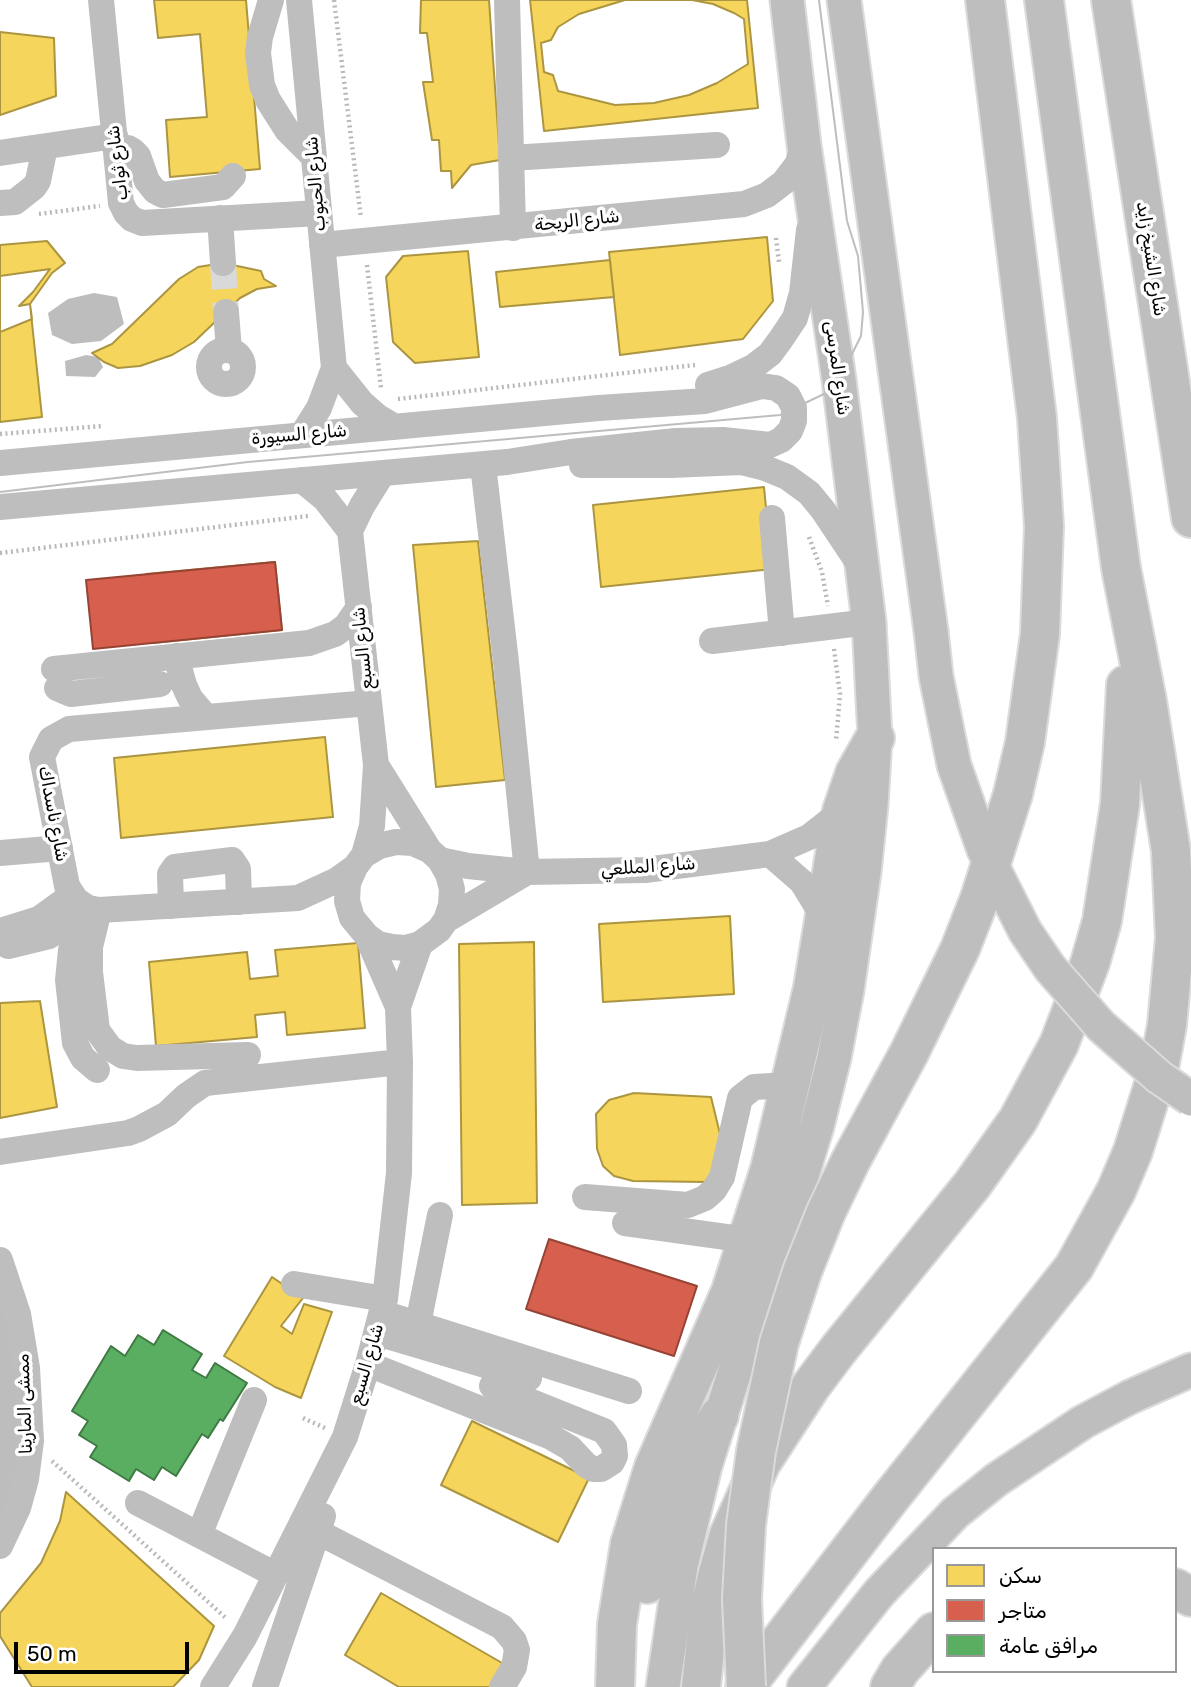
<!DOCTYPE html>
<html>
<head>
<meta charset="utf-8">
<style>
	body { margin:0 }
	#map { position:relative; width:1191px; height:1687px; overflow:hidden; background:#fff; font-family:Rubik,"Noto Naskh Arabic",sans-serif }
	canvas { display:block }
	.legend { position:absolute; left:932px; top:1547px; width:245px; height:126px; box-sizing:border-box; background:#fff; border:2px solid #999; margin:0; padding:9px 12px; list-style:none; font-size:21px; color:#000 }
	.legend li { display:flex; align-items:center; gap:14px; height:35px }
	.legend b { width:35px; border:2px solid #999 }
	.scale { position:absolute; left:14px; top:1642px; width:175px; height:32px; box-sizing:border-box; border:4px solid #000; border-top:0; padding-left:9px; font-size:21px; line-height:24px; white-space:nowrap; color:#000; -webkit-text-stroke:5px #fff; paint-order:stroke }
</style>
</head>
<body>
<div id="map">
<canvas width="1191" height="1687"></canvas>
<ul class="legend">
<li><b style="height:19px;background:#f6d55c"></b>سكن</li>
<li><b style="height:19px;background:#d6604d"></b>متاجر</li>
<li><b style="height:19px;background:#5aae61"></b>مرافق عامة</li>
</ul>
<div class="scale">50 m</div>
</div>
<script>
const g = document.querySelector('canvas').getContext('2d');
g.lineJoin = 'round';
function fill(path, color) {
  g.fillStyle = color;
  g.fill(path, 'evenodd');
}
function poly(rows) {
  const path = new Path2D();
  for (const r of rows) {
    if (r.length === 3) {
      path.moveTo(r[0] + r[2], r[1]);
      path.arc(r[0], r[1], r[2], 0, 2 * Math.PI);
      continue;
    }
    path.moveTo(r[0], r[1]);
    for (let i = 2; i < r.length; i += 2) path.lineTo(r[i], r[i + 1]);
  }
  return path;
}
function trace(path, color, width, dash) {
  g.strokeStyle = color;
  g.lineWidth = width;
  g.lineCap = dash ? 'butt' : 'round';
  g.setLineDash(dash || []);
  g.stroke(path);
}
function label(font, color, halo, rows, align = 'center') {
  g.font = font + ' Rubik,"Noto Naskh Arabic",sans-serif';
  g.lineWidth = 7;
  g.setLineDash([]);
  g.textBaseline = 'middle';
  g.strokeStyle = halo;
  g.fillStyle = color;
  for (const [text, x, y, turn = 0] of rows) {
    g.save();
    g.translate(x, y);
    g.rotate((+turn || 0) * Math.PI / 180);
    g.textAlign = isNaN(turn) ? turn : align;
    if (halo) g.strokeText(text, 0, 0);
    g.fillText(text, 0, 0);
    g.restore();
  }
}
fill(poly([
	[94,293,117,297,124,324,101,341,72,344,52,335,48,313,68,299],
	[86,355,98,357,103,367,95,377,66,376,65,361],
	[0,1264,16,1315,23,1467,0,1525]
]), '#bdbdbd');
const homes = poly([
	[154,0,246,0,260,169,170,177,166,120,207,117,200,34,158,38,154,0],
	[421,0,489,0,500,160,471,165,452,188,451,171,441,171,439,140,432,140,423,82,433,82,427,33,420,33,421,0],
	[530,0,747,0,758,108,544,131,530,0],
	[625,0,692,0,713,4,734,13,744,19,748,64,717,83,689,95,654,103,615,105,558,91,553,75,544,72,541,43,551,40,558,27,579,14,625,0],
	[0,32,54,38,56,96,0,115,0,32],
	[767,237,773,301,743,339,620,355,609,252,767,237],
	[47,241,65,263,52,273,30,304,42,417,0,422,0,245,47,241],
	[468,251,479,357,415,363,393,342,386,277,403,256,468,251],
	[610,260,614,297,500,307,496,272,610,260],
	[223,263,261,271,264,279,276,286,257,289,240,298,194,342,172,355,140,366,118,368,104,362,92,353,112,344,179,279,198,267,223,263],
	[50,269,33,292,19,306,30,304,32,319,0,332,0,276,50,269],
	[764,487,772,569,601,587,593,505,764,487],
	[478,541,505,780,436,787,413,545,478,541],
	[275,562,282,630,153,643,146,574,275,562],
	[325,737,333,817,121,838,114,758,325,737],
	[730,916,734,994,603,1002,599,924,730,916],
	[534,942,537,1203,462,1205,459,944,534,942],
	[358,943,365,1028,287,1035,285,1012,255,1015,257,1037,156,1046,149,962,247,952,250,979,278,976,275,950,358,943],
	[40,1001,57,1107,0,1118,0,1003,40,1001],
	[634,1093,711,1097,720,1134,714,1169,706,1182,633,1181,614,1176,603,1166,597,1149,596,1114,609,1100,634,1093],
	[272,1277,303,1298,281,1326,292,1334,304,1304,332,1312,301,1398,275,1387,224,1356,272,1277],
	[472,1421,589,1478,558,1542,441,1485,472,1421],
	[66,1492,214,1626,199,1660,173,1687,32,1687,0,1636,0,1613,41,1563,60,1521,66,1492],
	[381,1593,509,1667,498,1687,399,1687,345,1655,381,1593]
]);
fill(homes, '#f6d55c');
trace(homes, '#ac9540', 2);
const shops = poly([
	[275,562,282,630,93,649,86,580,275,562],
	[549,1239,697,1286,674,1356,526,1309,549,1239]
]);
fill(shops, '#d6604d');
trace(shops, '#964336', 2);
const public = poly([
	[163,1330,202,1354,192,1370,206,1378,215,1363,247,1383,223,1421,220,1419,208,1438,202,1434,176,1476,162,1467,154,1480,136,1469,129,1481,90,1457,97,1446,79,1435,88,1421,72,1411,111,1346,125,1356,138,1335,154,1345,163,1330]
]);
fill(public, '#5aae61');
trace(public, '#3f7a44', 2);
trace(poly([
	[223,263,226,312]
]), '#d9d9d9', 26, [26, 13]);
const major = poly([
	[844,0,931,631],
	[663,1687,681,1566,705,1466,746,1336,797,1192,817,1126,834,1058,847,990,864,872,871,805,875,738,869,622,839,380,804,145,787,0],
	[804,1687,879,1593,955,1513,996,1480,1083,1422,1130,1397,1191,1370]
]);
const highway = poly([
	[985,0,1037,418,1044,526,1040,634,1025,742,1013,794],
	[1111,0,1191,518],
	[647,1584,659,1537,672,1502,689,1468,719,1416],
	[1175,1588,1191,1597],
	[615,1687,617,1624,630,1544,654,1467,731,1291,770,1169,813,988,842,811,855,773,875,738],
	[701,1687,709,1611,718,1573,729,1535,761,1463,811,1386,838,1350,972,1185,1018,1120,1059,1044,1090,963,1102,921,1120,804,1126,685],
	[745,1687,891,1497,1074,1267,1116,1191,1133,1151,1159,1068,1167,1025,1175,938,1171,851,1147,701,1121,568,1044,0],
	[890,1687,900,1670,934,1632]
]);
trace(major, '#dbdbdb', 37);
trace(highway, '#dbdbdb', 42);
trace(poly([
	[334,0,361,218],
	[39,214,100,206],
	[776,238,779,262],
	[367,265,381,388],
	[398,399,695,365],
	[0,434,103,426],
	[809,537,822,572,828,606],
	[0,553,308,516],
	[834,649,840,694,836,741],
	[303,1418,325,1428],
	[52,1461,227,1619]
]), '#b9b9b9', 4.5, [2, 3.5]);
trace(poly([
	[101,0,121,203,126,213,132,219,142,223,319,213],
	[271,0,260,37,258,53,262,85,268,100,287,130,313,156],
	[299,0,334,368,319,408,302,435],
	[507,0,513,228],
	[116,149,128,148,133,151,138,156,147,181,155,191,163,195,223,187,233,176],
	[0,153,115,136],
	[511,158,717,145],
	[0,203,15,202,34,187,38,181,45,147],
	[220,218,223,263],
	[322,245,744,204,767,195,784,182,797,165,804,145],
	[226,312,229,350],
	[226,367,17],
	[334,368,362,403,378,417,395,427],
	[708,385,730,378,753,367,770,354,781,339,795,318,802,293,809,230],
	[0,463,599,408,705,401,762,386,776,388,788,396,794,408,794,421,790,431,781,440,770,445,723,440,676,441,571,452,507,462,0,507],
	[483,465,506,662,527,872],
	[582,465,671,465,741,462,765,468,787,477,809,493,823,510,861,567],
	[302,480,325,499,350,531,376,765,372,826,364,855],
	[772,518,782,633],
	[350,531,362,506,382,474],
	[712,641,869,622],
	[176,656,184,685,190,698,206,717],
	[54,669,309,643,335,634,346,626,359,607],
	[57,688,71,694,160,684],
	[376,765,429,850],
	[0,853,60,848],
	[770,854,802,882,824,918],
	[440,860,468,866,527,872,645,870,770,854,809,837,842,811],
	[355,867,348,883,347,901,352,918,367,936,378,944,392,947,406,948,420,944,439,930,446,920,451,905,452,889,448,874,440,860,429,850,413,843,396,842,379,846,364,855,355,867,337,880,298,898,99,910,88,908,76,900,67,886,42,757,51,739,69,729,369,703],
	[171,906,170,874,175,867,232,860,238,869,239,902],
	[99,910,90,947,90,972,97,1030,110,1048,123,1056,137,1058,248,1055],
	[84,915,71,950,68,980,75,1043,83,1058,97,1070],
	[446,920,527,872],
	[0,931,39,919,72,895],
	[8,946,49,936,68,923,80,907],
	[398,1007,420,944],
	[0,1152,128,1133,139,1129,167,1114,186,1096,205,1083,400,1062],
	[585,1197,688,1205,705,1198,714,1190,722,1177,740,1098,754,1087,791,1085],
	[625,1223,748,1240],
	[0,1260,18,1314,27,1368,31,1441,26,1479,18,1508,0,1546],
	[294,1284,385,1299],
	[382,1313,629,1391],
	[418,1324,440,1215],
	[377,1333,529,1378],
	[368,1364,551,1437,570,1448,586,1465,593,1469,601,1469,612,1462,615,1456,614,1445,604,1431,492,1386],
	[138,1503,276,1575],
	[318,1532,502,1627,514,1641,517,1650,514,1667,502,1687],
	[199,1535,254,1400],
	[213,1687,245,1636,345,1437,368,1364,385,1299,399,1173,400,1062,398,1007,367,936],
	[265,1687,323,1516]
]), '#bebebe', 26);
trace(major, '#bebebe', 33);
trace(highway, '#bebebe', 38);
trace(poly([
	[0,492,248,462,780,415,826,393,839,380,861,336,863,312,858,256,847,221,819,0]
]), '#bebebe', 2);
const majorBridge = poly([
	[931,631,936,676,954,765,984,850,1025,931,1050,968,1101,1026,1159,1077,1191,1099]
]);
const highwayBridge = poly([
	[746,1687,742,1599,746,1525,756,1451,779,1343,802,1272,826,1212,850,1162,909,1053,960,949,980,898,1013,794]
]);
trace(majorBridge, '#dbdbdb', 37, []);
trace(highwayBridge, '#dbdbdb', 42, []);
trace(majorBridge, '#bebebe', 33);
trace(highwayBridge, '#bebebe', 38);
label('18px', '#000', '#fff', [
	["شارع ثواب",118,163,-97],
	["شارع الحبوب",316,184,-95],
	["شارع الريحة",577,221,-6],
	["شارع الشيخ زايد",1151,259,81],
	["شارع المرسى",837,368,82],
	["شارع السيورة",299,435,-5],
	["شارع السبع",363,648,-96],
	["شارع ناسداك",53,814,79],
	["شارع المللعي",648,867,-4],
	["شارع السبع",367,1364,-74],
	["ممشى المارينا",25,1404,-92]
]);
</script>
</body>
</html>
